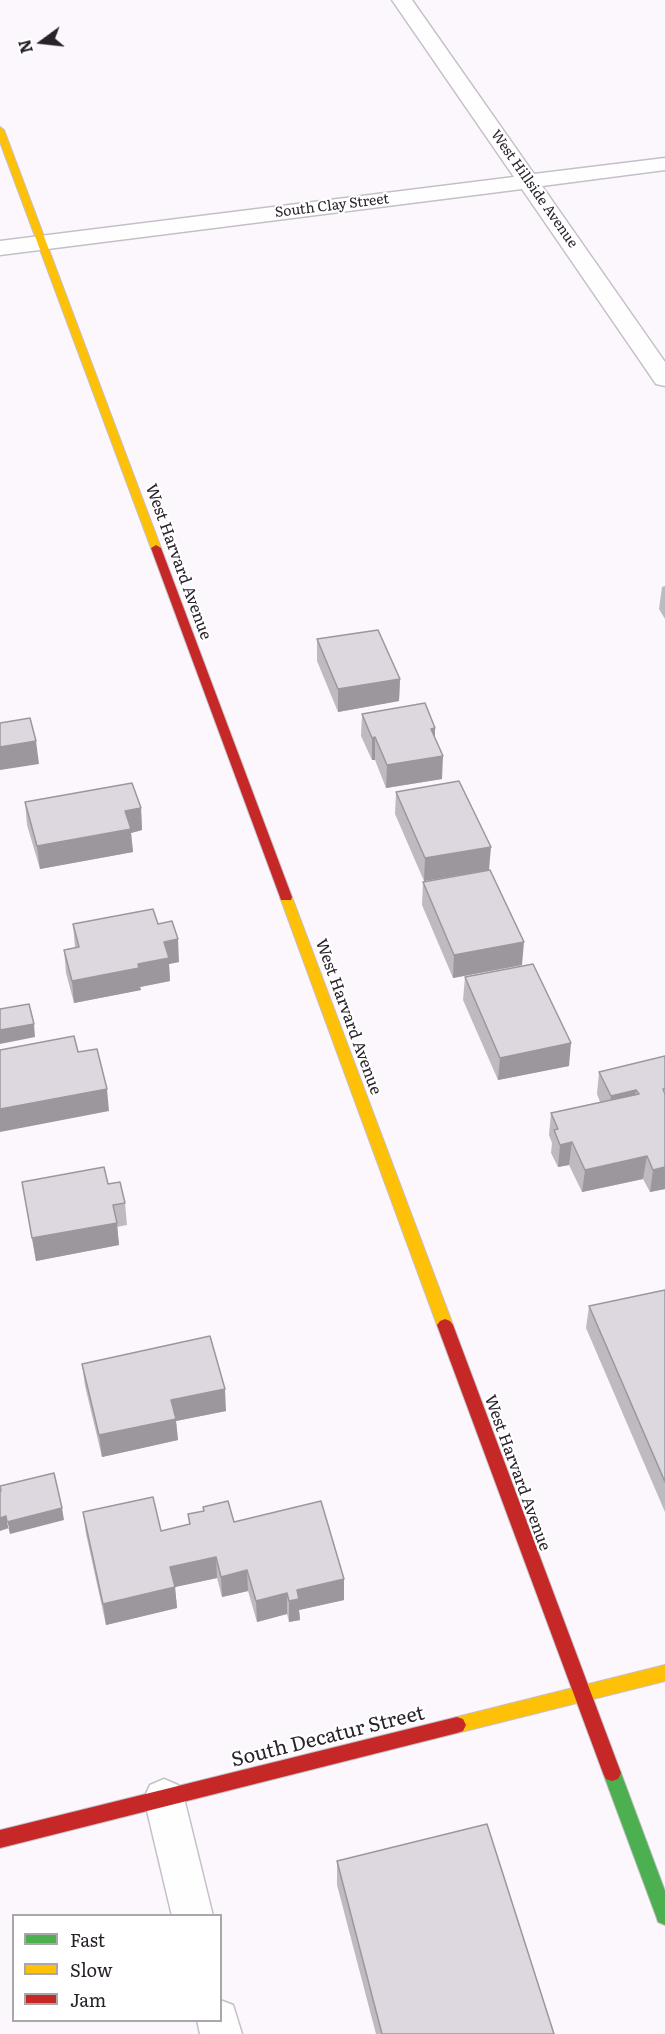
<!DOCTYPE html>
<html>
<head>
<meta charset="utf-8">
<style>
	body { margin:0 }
	#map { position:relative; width:665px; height:2034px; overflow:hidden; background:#fbf7fd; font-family:Literata,serif }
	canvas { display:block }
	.legend { position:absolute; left:12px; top:1914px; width:210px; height:108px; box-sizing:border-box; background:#fff; border:2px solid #a9a7aa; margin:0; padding:8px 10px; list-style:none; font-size:18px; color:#29222b }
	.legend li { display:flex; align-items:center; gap:12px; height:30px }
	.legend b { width:30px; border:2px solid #a9a7aa }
	.north { position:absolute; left:12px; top:12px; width:60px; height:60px; -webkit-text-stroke:4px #fff; paint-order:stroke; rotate:255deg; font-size:16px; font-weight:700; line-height:24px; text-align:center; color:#29222b }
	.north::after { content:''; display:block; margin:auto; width:21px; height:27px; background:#29222b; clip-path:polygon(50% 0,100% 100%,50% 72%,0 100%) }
</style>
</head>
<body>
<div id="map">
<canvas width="665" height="2034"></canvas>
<ul class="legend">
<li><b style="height:8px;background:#4caf50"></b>Fast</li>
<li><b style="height:8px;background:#ffc107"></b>Slow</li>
<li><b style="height:8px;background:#c62828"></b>Jam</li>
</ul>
<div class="north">N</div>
</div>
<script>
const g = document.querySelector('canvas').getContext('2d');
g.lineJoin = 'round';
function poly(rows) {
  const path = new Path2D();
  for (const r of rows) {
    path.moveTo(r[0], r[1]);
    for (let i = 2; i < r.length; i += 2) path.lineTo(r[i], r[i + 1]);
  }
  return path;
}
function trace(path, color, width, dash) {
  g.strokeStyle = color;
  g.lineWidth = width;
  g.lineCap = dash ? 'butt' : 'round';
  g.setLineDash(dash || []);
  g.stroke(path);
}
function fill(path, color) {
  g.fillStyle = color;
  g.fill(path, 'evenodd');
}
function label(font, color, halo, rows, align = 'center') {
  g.font = font + ' Literata,serif';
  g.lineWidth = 4.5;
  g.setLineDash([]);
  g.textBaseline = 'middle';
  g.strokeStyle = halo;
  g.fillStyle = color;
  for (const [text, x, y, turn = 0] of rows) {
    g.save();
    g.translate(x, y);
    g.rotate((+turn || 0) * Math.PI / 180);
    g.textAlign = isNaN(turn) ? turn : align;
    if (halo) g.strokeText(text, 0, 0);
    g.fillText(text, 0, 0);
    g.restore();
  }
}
const lane = poly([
	[164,1779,178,1785,184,1798,213,1916,172,1916,144,1798,150,1785,164,1779],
	[220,2000,233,2005,242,2034,200,2034,197,2020,220,2020,220,2000]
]);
const street = poly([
	[392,0,412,0,534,174,665,158,665,170,542,186,665,362,665,386,656,384,522,189,0,255,0,241,514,177,392,0]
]);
const fast = poly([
	[612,1765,618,1767,621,1773,665,1891,665,1925,658,1922,656,1916,603,1773,606,1767,612,1765]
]);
const slow = poly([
	[0,127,4,130,161,548,160,550,152,550,151,548,0,142,0,127],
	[286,893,292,897,453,1325,450,1329,445,1331,440,1329,437,1325,280,897,286,893],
	[665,1665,665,1681,457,1733,451,1731,448,1725,451,1719,457,1717,665,1665]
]);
const jam = poly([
	[156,545,161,548,292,897,291,900,281,900,280,897,151,548,156,545],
	[445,1319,450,1321,453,1325,621,1773,618,1779,612,1781,606,1779,603,1773,437,1325,440,1321,445,1319],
	[457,1717,463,1719,466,1725,463,1731,457,1733,0,1848,0,1830,457,1717]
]);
trace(lane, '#c5c0c7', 3);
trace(street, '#c5c0c7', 3);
trace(fast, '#c5c0c7', 2);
trace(slow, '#c5c0c7', 2);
trace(jam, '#c5c0c7', 2);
fill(lane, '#fefeff');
fill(street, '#fefeff');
fill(fast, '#4caf50');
fill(slow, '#ffc107');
fill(jam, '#c62828');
fill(poly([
	[665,586,665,619,659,609,662,587],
	[317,639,400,679,399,701,338,712,317,661],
	[362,714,435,728,435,737,442,779,386,788,375,760,372,760,361,736],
	[396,792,489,870,424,881,395,814],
	[25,802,141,808,142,830,131,833,133,852,40,869,27,825],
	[423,882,522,965,453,978,422,905],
	[73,924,158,924,179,962,169,964,170,981,140,987,141,990,74,1003,66,973,64,950,75,948],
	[465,977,569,1066,498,1080,463,1000],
	[665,1056,665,1189,650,1192,643,1179,582,1192,569,1165,558,1167,551,1153,552,1143,549,1135,551,1113,600,1102,597,1094,599,1072],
	[22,1182,108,1184,125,1203,127,1225,117,1227,119,1245,36,1261],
	[665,1290,665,1512,586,1328,589,1306],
	[82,1364,226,1411,176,1421,178,1440,102,1457,85,1386],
	[203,1507,234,1522,344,1600,299,1610,300,1620,289,1622,287,1614,257,1622,248,1591,222,1597,217,1578,175,1587,177,1608,106,1625,86,1534,83,1512,161,1531,189,1524,188,1514,203,1511],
	[337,1861,554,2034,376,2034,337,1885]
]), '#bebac0');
fill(poly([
	[400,679,399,701,338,712,338,689],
	[435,728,435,750,431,729],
	[375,737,375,760,372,760,372,738],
	[36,741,39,764,0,770,0,747],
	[443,756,442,779,386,788,387,765],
	[141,808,142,830,131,833,133,852,40,869,37,846,125,811],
	[491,847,489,870,424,881,425,858],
	[178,939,179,962,169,964,170,981,140,987,141,990,74,1003,72,981,164,942],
	[524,942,522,965,453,978,454,955],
	[34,1024,35,1037,0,1044,0,1030],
	[571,1043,569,1066,498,1080,500,1058],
	[107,1089,109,1111,0,1132,0,1109],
	[636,1090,633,1112,608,1118,611,1096],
	[572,1142,569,1165,558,1167,560,1145],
	[647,1156,643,1179,582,1192,585,1170],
	[665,1167,665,1189,650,1192,653,1170],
	[117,1223,119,1245,36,1261,32,1238],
	[225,1389,226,1411,176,1421,178,1440,102,1457,99,1435,171,1400],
	[62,1508,64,1520,10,1534,7,1522],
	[6,1516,9,1528,0,1531,0,1518],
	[216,1557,217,1578,175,1587,177,1608,106,1625,103,1604,170,1567],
	[247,1570,248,1591,222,1597,221,1577],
	[344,1579,344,1600,299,1610,300,1620,289,1622,289,1601,297,1590],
	[287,1593,287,1614,257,1622,256,1601]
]), '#9b979c');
const building = poly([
	[378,630,400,679,338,689,317,639,378,630],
	[425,703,435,728,431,729,443,756,387,765,375,737,372,738,362,714,425,703],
	[30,718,36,741,0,747,0,723,30,718],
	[459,781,491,847,425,858,396,792,459,781],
	[132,783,141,808,125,811,131,829,37,846,25,802,132,783],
	[490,870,524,942,454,955,423,882,490,870],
	[153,909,158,924,172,921,178,939,164,942,169,958,138,964,139,968,72,981,64,950,79,947,73,924,153,909],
	[533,964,571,1043,500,1058,465,977,533,964],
	[29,1004,34,1024,0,1030,0,1009,29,1004],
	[74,1036,78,1052,97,1049,107,1089,0,1109,0,1050,74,1036],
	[665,1056,665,1089,663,1089,665,1094,665,1167,653,1170,647,1156,585,1170,572,1142,560,1145,554,1130,558,1129,551,1113,639,1094,636,1090,611,1096,599,1072,665,1056],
	[104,1167,108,1184,120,1182,125,1203,113,1205,117,1223,32,1238,22,1182,104,1167],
	[665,1290,665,1482,589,1306,665,1290],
	[210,1336,225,1389,171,1400,176,1419,99,1435,82,1364,210,1336],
	[54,1473,62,1508,7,1522,6,1516,0,1518,0,1492,1,1491,0,1486,54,1473],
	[153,1497,161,1531,190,1524,188,1514,204,1511,203,1507,228,1501,234,1522,321,1501,344,1579,297,1590,299,1599,289,1601,287,1593,256,1601,247,1570,221,1577,216,1557,170,1567,175,1587,103,1604,83,1512,153,1497],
	[487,1824,554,2034,382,2034,337,1861,487,1824]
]);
fill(building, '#ddd8df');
trace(building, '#9b979c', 1.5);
label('14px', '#29222b', '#fff', [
	["West Hillside Avenue",534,189,55],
	["South Clay Street",332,206,-7]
]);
label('16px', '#29222b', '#fff', [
	["West Harvard Avenue",178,562,70],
	["West Harvard Avenue",348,1017,70],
	["West Harvard Avenue",517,1473,70]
]);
label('20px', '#29222b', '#fff', [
	["South Decatur Street",328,1737,-14]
]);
</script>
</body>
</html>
